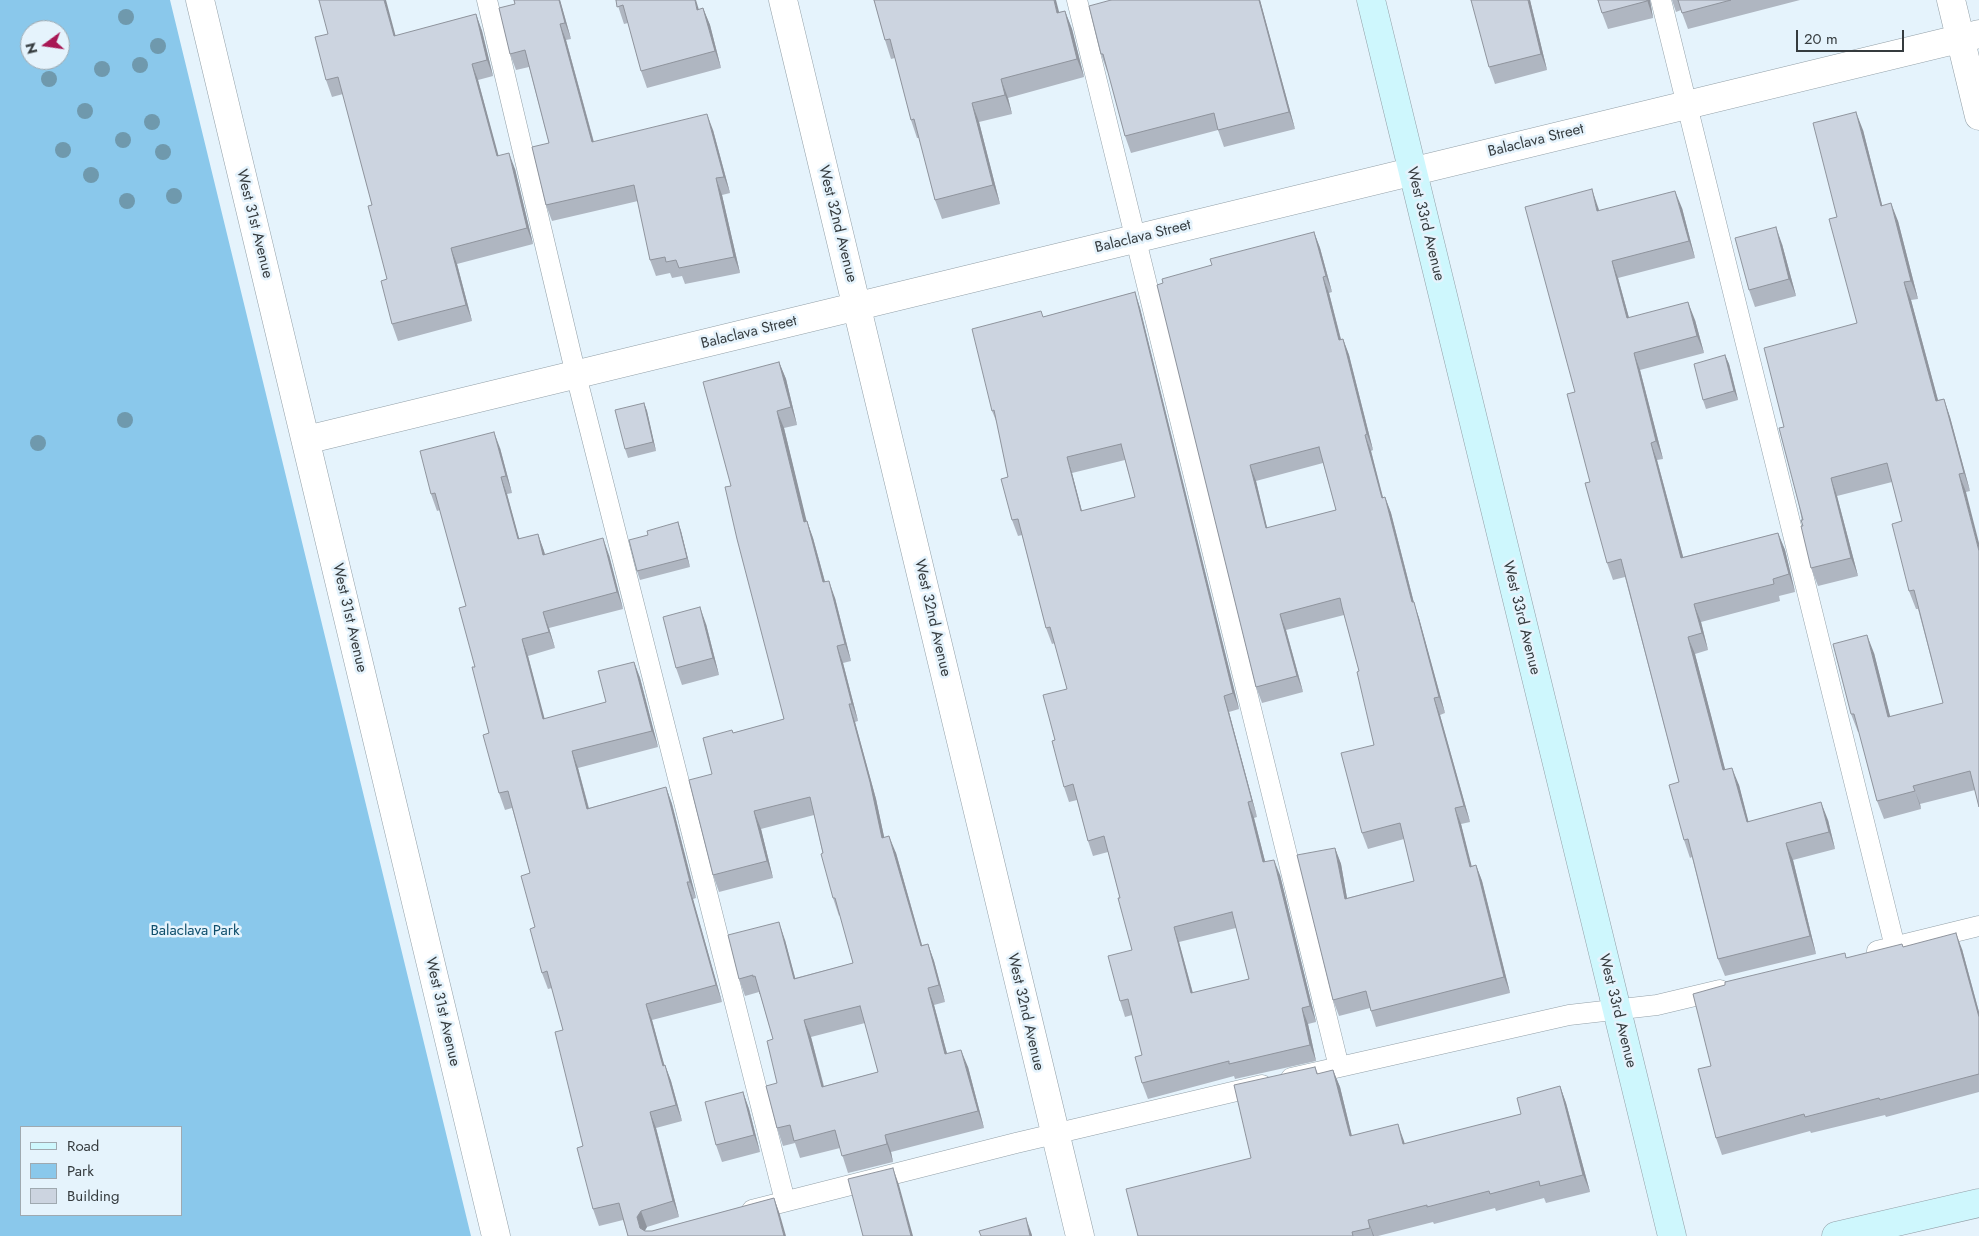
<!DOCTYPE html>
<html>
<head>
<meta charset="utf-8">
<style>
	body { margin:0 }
	#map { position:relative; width:1979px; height:1236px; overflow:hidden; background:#e5f3fc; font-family:Jost,sans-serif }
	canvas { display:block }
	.legend { position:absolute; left:20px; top:1126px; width:162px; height:90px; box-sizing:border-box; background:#e5f3fc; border:1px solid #9fa9b0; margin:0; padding:6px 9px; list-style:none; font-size:15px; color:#353b3e }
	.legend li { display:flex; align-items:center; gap:10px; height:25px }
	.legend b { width:25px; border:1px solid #9fa9b0 }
	.north { position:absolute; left:20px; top:20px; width:50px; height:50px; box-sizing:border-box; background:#e5f3fc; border:1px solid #9fa9b0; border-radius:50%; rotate:256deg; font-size:14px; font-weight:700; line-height:20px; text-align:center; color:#353b3e }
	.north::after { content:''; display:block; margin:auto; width:18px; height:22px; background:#a81855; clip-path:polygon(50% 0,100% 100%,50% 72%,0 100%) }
	.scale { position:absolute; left:1796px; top:30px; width:108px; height:22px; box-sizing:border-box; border:2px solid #353b3e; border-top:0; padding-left:6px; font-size:15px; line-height:18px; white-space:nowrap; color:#353b3e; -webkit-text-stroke:4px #e5f3fc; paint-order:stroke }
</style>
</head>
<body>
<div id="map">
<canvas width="1979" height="1236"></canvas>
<ul class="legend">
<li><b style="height:6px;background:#cef7fd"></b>Road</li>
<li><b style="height:14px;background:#8ac8eb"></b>Park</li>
<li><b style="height:14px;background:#ccd4e0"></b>Building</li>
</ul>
<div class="north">N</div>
<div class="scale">20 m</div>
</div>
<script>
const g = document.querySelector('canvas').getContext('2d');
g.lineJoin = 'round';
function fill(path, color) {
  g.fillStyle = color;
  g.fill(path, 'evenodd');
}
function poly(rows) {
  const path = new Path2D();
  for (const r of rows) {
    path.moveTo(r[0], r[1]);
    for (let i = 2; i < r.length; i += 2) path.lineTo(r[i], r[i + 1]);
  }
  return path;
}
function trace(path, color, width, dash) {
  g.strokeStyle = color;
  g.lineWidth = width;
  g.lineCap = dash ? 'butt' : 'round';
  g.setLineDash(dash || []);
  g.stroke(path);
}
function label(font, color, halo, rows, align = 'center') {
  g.font = font + ' Jost,sans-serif';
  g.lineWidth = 5;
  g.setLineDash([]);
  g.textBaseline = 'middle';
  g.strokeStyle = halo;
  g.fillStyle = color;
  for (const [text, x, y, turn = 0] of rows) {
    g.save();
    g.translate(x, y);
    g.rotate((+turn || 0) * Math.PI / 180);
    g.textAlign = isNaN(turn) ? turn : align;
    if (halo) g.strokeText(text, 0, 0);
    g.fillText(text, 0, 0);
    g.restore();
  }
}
fill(poly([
	[0,0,170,0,471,1236,0,1236],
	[30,30,60,30,60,60,30,60],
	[181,1127,181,1215,21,1215,21,1127]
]), '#8ac8eb');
const lane = poly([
	[487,0,576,375,785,1201],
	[1077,0,1339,1067],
	[1661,0,1895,947],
	[1877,951,1979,926],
	[1291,1078,1569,1015,1657,1005,1720,990],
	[752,1210,1016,1143,1262,1085]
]);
const street = poly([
	[200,0,496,1236],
	[783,0,1080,1236],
	[1951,0,1979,116],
	[306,440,1979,34]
]);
const secondary = poly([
	[1371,0,1672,1236],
	[1836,1236,1979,1203]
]);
trace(lane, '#93a0a8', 21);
trace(street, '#93a0a8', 29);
trace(secondary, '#93a0a8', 29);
trace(lane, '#fff', 20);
trace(street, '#fff', 28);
trace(secondary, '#cef7fd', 28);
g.fillStyle = '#6f99ad';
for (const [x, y] of [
	[126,17],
	[158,46],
	[140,65],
	[102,69],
	[49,79],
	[85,111],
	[152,122],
	[123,140],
	[63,150],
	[163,152],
	[91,175],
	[174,196],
	[127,201],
	[125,420],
	[38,443]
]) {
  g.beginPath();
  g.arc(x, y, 8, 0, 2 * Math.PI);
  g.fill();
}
fill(poly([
	[514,0,560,0,571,39,566,40,594,142,713,130,730,193,722,195,740,273,685,284,682,276,672,278,670,273,656,276,650,260,638,201,552,221,546,205,549,143,529,67,516,70,510,54,515,4],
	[616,0,699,10,703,8,710,25,721,68,647,88,641,71,628,23,624,24],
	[874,0,1059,12,1065,11,1072,29,1084,77,1008,98,1012,114,979,122,1000,204,942,219,935,200,919,138,917,138,911,120,895,58,891,59,885,40],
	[1260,0,1295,129,1224,147,1218,130,1131,153,1125,136,1108,71,1107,71,1101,54],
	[1530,0,1547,70,1495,84,1489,67],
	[1598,0,1650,0,1653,18,1608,29,1602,13],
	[1672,0,1800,0,1688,29,1681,10,1676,12],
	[476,14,482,31,493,76,478,80,498,156,515,169,533,244,457,264,472,321,398,341,392,324,387,279,372,205,343,94,332,97,326,80,395,36],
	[1863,130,1882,205,1898,221,1918,299,1911,300,1938,400,1944,399,1950,417,1970,491,1966,492,1975,790,1920,804,1921,809,1884,819,1877,801,1859,732,1858,732,1851,714,1874,653,1890,717,1943,703,1918,609,1916,609,1909,591,1902,521,1892,482,1837,496,1858,576,1818,586,1811,568,1784,427,1857,323,1837,217],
	[1598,207,1599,211,1682,208,1695,258,1618,278,1629,318,1695,320,1704,353,1640,370,1663,459,1657,460,1683,557,1778,533,1785,550,1795,592,1779,596,1780,601,1701,622,1708,650,1695,654,1725,770,1739,785,1748,821,1828,820,1835,849,1793,860,1816,954,1725,976,1718,959,1692,857,1690,858,1684,840,1679,782,1625,577,1613,580,1607,563,1590,482,1575,392],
	[1314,232,1320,248,1332,292,1329,293,1341,339,1343,339,1349,355,1373,450,1371,451,1383,497,1385,497,1391,513,1414,603,1419,618,1445,713,1440,715,1470,822,1461,824,1471,866,1476,865,1482,881,1510,993,1376,1027,1370,1008,1339,1016,1333,1000,1335,848,1341,864,1347,898,1414,881,1404,839,1368,849,1362,833,1374,745,1359,671,1344,615,1286,630,1303,692,1262,703,1256,687,1163,283,1212,265],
	[1323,463,1336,510,1267,528,1256,481],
	[1782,244,1796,296,1755,307,1749,290],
	[1135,292,1140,308,1239,709,1229,712,1257,817,1254,818,1265,861,1280,875,1316,1022,1308,1024,1316,1061,1235,1079,1234,1076,1148,1099,1142,1083,1142,1055,1132,1015,1125,1017,1120,1001,1132,950,1120,898,1108,852,1093,856,1088,841,1077,800,1069,802,1064,787,1055,740,1067,689,1055,643,1052,644,1046,628,1022,535,1018,536,1012,520,1008,477,997,423,992,411,1043,317],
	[1125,460,1135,497,1082,511,1072,473],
	[1236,928,1249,979,1193,993,1179,942],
	[1725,355,1729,364,1738,400,1706,409,1703,400],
	[779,362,786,379,797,425,784,428,806,521,807,521,813,538,825,582,835,598,851,661,843,663,858,721,855,722,876,799,884,837,896,853,922,945,928,944,934,961,945,1002,934,1005,947,1054,968,1067,984,1128,891,1152,893,1162,848,1173,840,1148,800,1158,795,1143,783,1146,777,1128,777,1083,773,1039,760,994,759,994,759,992,745,996,739,979,785,940,795,978,853,963,840,915,839,916,833,898,814,815,761,829,773,878,719,892,713,875,712,774,733,733,784,719,731,486],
	[865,1023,878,1072,824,1086,811,1037],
	[644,403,647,411,656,451,628,458,625,449],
	[500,448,512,493,507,494,519,539,538,534,545,554,609,555,623,609,549,628,555,648,528,656,544,719,606,702,634,662,640,678,658,747,578,768,589,808,666,787,672,804,696,898,693,899,722,1002,652,1020,664,1065,665,1065,671,1081,682,1121,656,1128,679,1217,647,1227,645,1231,652,1231,774,1198,780,1215,628,1236,623,1220,599,1226,593,1209,583,1146,563,1030,552,988,548,989,542,973,535,927,530,873,512,808,505,810,499,793,489,733,475,667,466,606,440,510,437,511,431,494],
	[678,522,681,531,690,567,640,580,637,571,648,535],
	[706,624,719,675,682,685,676,668],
	[1903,947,1962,949,1979,1012,1979,1092,1886,1117,1885,1115,1811,1133,1810,1131,1722,1155,1716,1138,1711,1066,1846,958],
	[1315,1067,1318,1074,1333,1070,1340,1087,1352,1136,1405,1144,1521,1114,1560,1086,1566,1103,1590,1192,1546,1203,1544,1198,1496,1211,1495,1208,1434,1224,1433,1222,1378,1236,1138,1236,1251,1158],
	[743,1092,749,1109,760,1152,722,1162,716,1145]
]), '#afb6c1');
fill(poly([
	[384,0,386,0,400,52,394,36],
	[559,0,560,0,571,39,565,23],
	[695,0,696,0,704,27,697,10],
	[1054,0,1056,0,1064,31,1057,13],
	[1259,0,1260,0,1295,129,1289,112],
	[1528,0,1530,0,1547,70,1541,54],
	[1647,0,1650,0,1653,18],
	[703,8,710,25,721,68,715,51],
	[1065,11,1072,29,1084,77,1077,59],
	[476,14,482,31,493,76,487,60],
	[560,24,566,40,598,158,592,142],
	[472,64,478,80,503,172,497,156],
	[1001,79,1008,98,1012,114,1005,95],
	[972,103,979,122,1000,204,993,185],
	[1856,112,1863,130,1887,224,1881,206],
	[707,114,713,130,730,193,724,177],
	[509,153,515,169,533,244,527,228],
	[716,178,722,195,740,273,734,257],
	[1592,189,1598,207,1604,229,1597,211],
	[1675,191,1682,208,1695,258,1689,241],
	[1891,203,1898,221,1918,299,1911,281],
	[1776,227,1782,244,1796,296,1789,279],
	[1314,232,1320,248,1332,292,1326,276],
	[451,248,457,264,472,321,466,305],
	[1612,261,1618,278,1634,336,1627,318],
	[1323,277,1329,293,1345,356,1339,340],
	[1904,282,1911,300,1943,419,1936,401],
	[1135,292,1140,308,1239,709,1233,693],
	[1688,302,1695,320,1704,353,1697,336],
	[1343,339,1349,355,1373,450,1367,434],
	[1634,353,1640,370,1663,459,1656,441],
	[1725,355,1729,364,1738,400,1734,391],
	[779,362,786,379,797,425,791,407],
	[1944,399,1950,417,1970,491,1964,473],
	[644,403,647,411,656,451,653,442],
	[777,411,784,428,811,539,804,522],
	[494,432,500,448,512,493,506,476],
	[1365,435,1371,451,1387,514,1382,498],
	[1651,443,1657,460,1688,575,1681,558],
	[1067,457,1072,473,1086,527,1081,511],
	[1250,465,1256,481,1271,544,1266,528],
	[1959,474,1966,492,1979,543,1979,551],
	[501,477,507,494,524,556,518,539],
	[1831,478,1837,496,1858,576,1851,558],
	[1385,497,1391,513,1414,603,1419,618,1445,713,1439,697,1412,602],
	[807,521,813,538,830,600,823,582],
	[678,522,681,531,690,567,687,558],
	[1778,533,1785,550,1795,592,1789,574],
	[538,534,544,551,549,571,543,555],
	[603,538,609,555,623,609,617,592],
	[829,581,835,598,851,661,845,644],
	[1694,604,1701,622,1708,650,1702,633],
	[700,607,706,624,719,675,713,658],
	[543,612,549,628,555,648,549,632],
	[1280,614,1286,630,1303,692,1297,676],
	[1867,635,1874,653,1895,735,1888,717],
	[1688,637,1695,654,1730,788,1723,770],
	[522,639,528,656,549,735,543,719],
	[837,646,843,663,858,721,852,704],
	[634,662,640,678,658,747,652,731],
	[1224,696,1229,712,1257,817,1252,801],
	[1434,698,1440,715,1470,822,1464,806],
	[849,704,855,722,876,799,888,855,882,838],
	[572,751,578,768,593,825,587,809],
	[1732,768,1739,785,1753,839,1747,822],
	[1913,786,1920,804,1921,809,1915,791],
	[666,787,672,804,696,898,690,882],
	[1248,802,1254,818,1269,877,1263,862],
	[1821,802,1828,820,1835,849,1829,832],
	[1455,808,1461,824,1476,883,1470,867],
	[754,811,761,829,773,878,767,861],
	[889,836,896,853,927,963,921,946],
	[1786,843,1793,860,1816,954,1810,936],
	[1335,848,1341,864,1350,915,1345,899],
	[1274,860,1280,875,1316,1022,1310,1006],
	[1476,865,1482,881,1510,993,1504,977],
	[687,882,693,899,722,1002,716,985],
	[779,922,785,940,800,996,794,979],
	[1174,927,1179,942,1197,1009,1191,993],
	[1956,933,1962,949,1979,1012,1979,1018],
	[928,944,934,961,945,1002,939,985],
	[928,988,934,1005,952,1072,945,1054],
	[646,1004,652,1020,669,1082,663,1066],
	[1302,1008,1308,1024,1316,1061,1310,1045],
	[804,1020,811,1037,828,1104,822,1087],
	[961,1050,968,1067,984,1128,978,1111],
	[665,1065,671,1081,682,1121,676,1105],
	[1333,1070,1340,1087,1356,1153,1350,1136],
	[1560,1086,1566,1103,1590,1192,1583,1175],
	[743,1092,749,1109,760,1152,754,1135],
	[650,1112,656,1128,679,1217,673,1201],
	[1398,1124,1404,1141,1410,1161,1403,1144],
	[885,1135,891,1152,893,1162,887,1144],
	[893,1168,899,1185,913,1236,911,1236],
	[774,1198,780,1215,786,1236,784,1236],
	[641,1211,647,1227,643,1233,640,1228,637,1217],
	[1026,1218,1032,1235,1032,1236,1030,1236],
	[1368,1220,1374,1236,1373,1236]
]), '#8f949d');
const building = poly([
	[319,0,384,0,394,36,476,14,487,60,472,64,497,156,509,153,527,228,451,248,466,305,392,324,381,281,387,279,368,206,372,205,338,77,326,80,315,37,328,34,319,0],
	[514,0,559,0,565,23,560,24,592,142,707,114,724,177,716,178,734,257,679,268,676,260,666,262,665,257,650,260,634,185,546,205,532,147,549,143,525,50,510,54,499,8,515,4,514,0],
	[616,0,695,0,697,10,703,8,715,51,641,71,623,5,617,7,616,0],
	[874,0,1054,0,1057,13,1065,11,1077,59,1001,79,1005,95,972,103,993,185,935,200,914,119,911,120,890,39,885,40,874,0],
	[1111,0,1259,0,1289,112,1218,130,1214,113,1125,136,1103,54,1101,54,1089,6,1111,0],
	[1471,0,1528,0,1541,54,1489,67,1471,0],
	[1598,0,1647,0,1647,1,1602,13,1598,0],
	[1678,0,1731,0,1682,13,1678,0],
	[1856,112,1881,206,1891,203,1911,281,1904,282,1936,401,1944,399,1964,473,1959,474,1979,551,1979,807,1970,771,1913,786,1915,791,1877,801,1854,714,1851,714,1833,644,1867,635,1888,717,1943,703,1914,590,1909,591,1892,524,1902,521,1887,463,1831,478,1851,558,1811,568,1801,526,1803,526,1801,520,1803,520,1779,428,1784,427,1764,348,1857,323,1829,219,1837,217,1813,123,1856,112],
	[1592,189,1597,211,1675,191,1689,241,1612,261,1627,318,1688,302,1697,336,1634,353,1656,441,1651,443,1681,558,1778,533,1789,574,1773,579,1774,584,1694,604,1702,633,1688,637,1723,770,1732,768,1747,822,1821,802,1829,832,1786,843,1810,936,1718,959,1688,839,1684,840,1669,785,1679,782,1621,559,1607,563,1585,483,1590,482,1567,394,1575,392,1525,207,1592,189],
	[1776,227,1789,279,1749,290,1735,238,1776,227],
	[1314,232,1326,276,1323,277,1339,340,1343,339,1367,434,1365,435,1382,498,1385,497,1412,602,1414,602,1439,697,1434,698,1464,806,1455,808,1470,867,1476,865,1504,977,1371,1011,1366,991,1333,1000,1297,855,1335,848,1345,899,1414,881,1400,823,1362,833,1341,753,1374,745,1357,672,1359,671,1342,607,1340,598,1280,614,1297,676,1256,687,1157,285,1163,283,1162,279,1212,265,1210,259,1314,232],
	[1319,447,1336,510,1266,528,1250,465,1319,447],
	[1135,292,1233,693,1224,696,1252,801,1248,802,1263,862,1274,860,1310,1006,1302,1008,1310,1045,1229,1064,1229,1061,1142,1083,1135,1057,1142,1055,1128,999,1120,1001,1108,956,1132,950,1118,898,1120,898,1104,836,1088,841,1073,784,1064,787,1052,741,1055,740,1043,695,1067,689,1050,627,1046,628,1018,519,1012,520,1001,479,1008,477,994,410,992,411,972,329,1041,311,1043,317,1135,292],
	[1121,444,1135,497,1081,511,1067,457,1121,444],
	[1232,912,1249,979,1191,993,1174,927,1232,912],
	[1725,355,1734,391,1703,400,1694,364,1725,355],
	[779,362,791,407,777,411,804,522,807,521,823,582,829,581,845,644,837,646,852,704,849,704,870,782,882,838,889,836,921,946,928,944,939,985,928,988,945,1054,961,1050,978,1111,885,1135,887,1144,842,1156,835,1130,794,1141,790,1125,777,1128,766,1086,777,1083,767,1041,773,1039,755,976,753,977,753,975,739,979,728,935,779,922,794,979,853,963,835,898,833,898,821,854,823,853,810,797,754,811,767,861,713,875,689,780,712,774,703,738,732,730,733,733,784,719,737,539,725,487,731,486,703,382,779,362],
	[860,1006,878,1072,822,1087,804,1020,860,1006],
	[644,403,653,442,625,449,615,410,644,403],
	[494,432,506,476,501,477,518,539,538,534,543,555,603,538,617,592,543,612,549,632,522,639,543,719,606,702,598,671,634,662,652,731,572,751,587,809,666,787,690,882,687,882,716,985,646,1004,663,1066,665,1065,676,1105,650,1112,673,1201,641,1211,637,1217,640,1228,645,1231,652,1231,774,1198,784,1236,628,1236,619,1203,593,1209,577,1148,583,1146,555,1032,563,1030,547,971,542,973,530,929,535,927,521,876,530,873,508,791,499,793,483,735,489,733,472,667,475,667,459,608,466,606,435,493,431,494,420,451,494,432],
	[678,522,687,558,637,571,629,540,648,535,647,531,678,522],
	[700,607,713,658,676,668,663,617,700,607],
	[1956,933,1979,1017,1979,1074,1880,1100,1879,1098,1805,1117,1804,1114,1716,1138,1698,1069,1711,1066,1693,994,1725,985,1725,982,1845,953,1846,958,1902,944,1903,947,1956,933],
	[1315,1067,1317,1074,1333,1070,1350,1136,1398,1124,1403,1144,1521,1114,1517,1098,1560,1086,1583,1175,1540,1186,1539,1181,1490,1194,1489,1191,1427,1207,1427,1205,1368,1220,1370,1228,1352,1232,1353,1236,1138,1236,1126,1189,1251,1158,1234,1085,1315,1067],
	[743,1092,754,1135,716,1145,705,1102,743,1092],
	[893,1168,911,1236,863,1236,848,1179,893,1168],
	[1026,1218,1030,1236,981,1236,979,1231,1026,1218]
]);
fill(building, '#ccd4e0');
trace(building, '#8f949d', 1);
label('15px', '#353b3e', '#e5f3fc', [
	["Balaclava Street",1536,141,-14],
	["West 31st Avenue",254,224,76],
	["West 32nd Avenue",837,224,76],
	["West 33rd Avenue",1425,224,76],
	["Balaclava Street",1143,237,-14],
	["Balaclava Street",749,333,-14],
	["West 31st Avenue",349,618,77],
	["West 32nd Avenue",932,618,77],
	["West 33rd Avenue",1521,618,76],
	["West 33rd Avenue",1617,1011,76],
	["West 31st Avenue",442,1012,77],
	["West 32nd Avenue",1025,1012,77]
]);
label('15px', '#0f4f6c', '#e5f3fc', [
	["Balaclava Park",195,931]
]);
</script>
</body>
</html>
